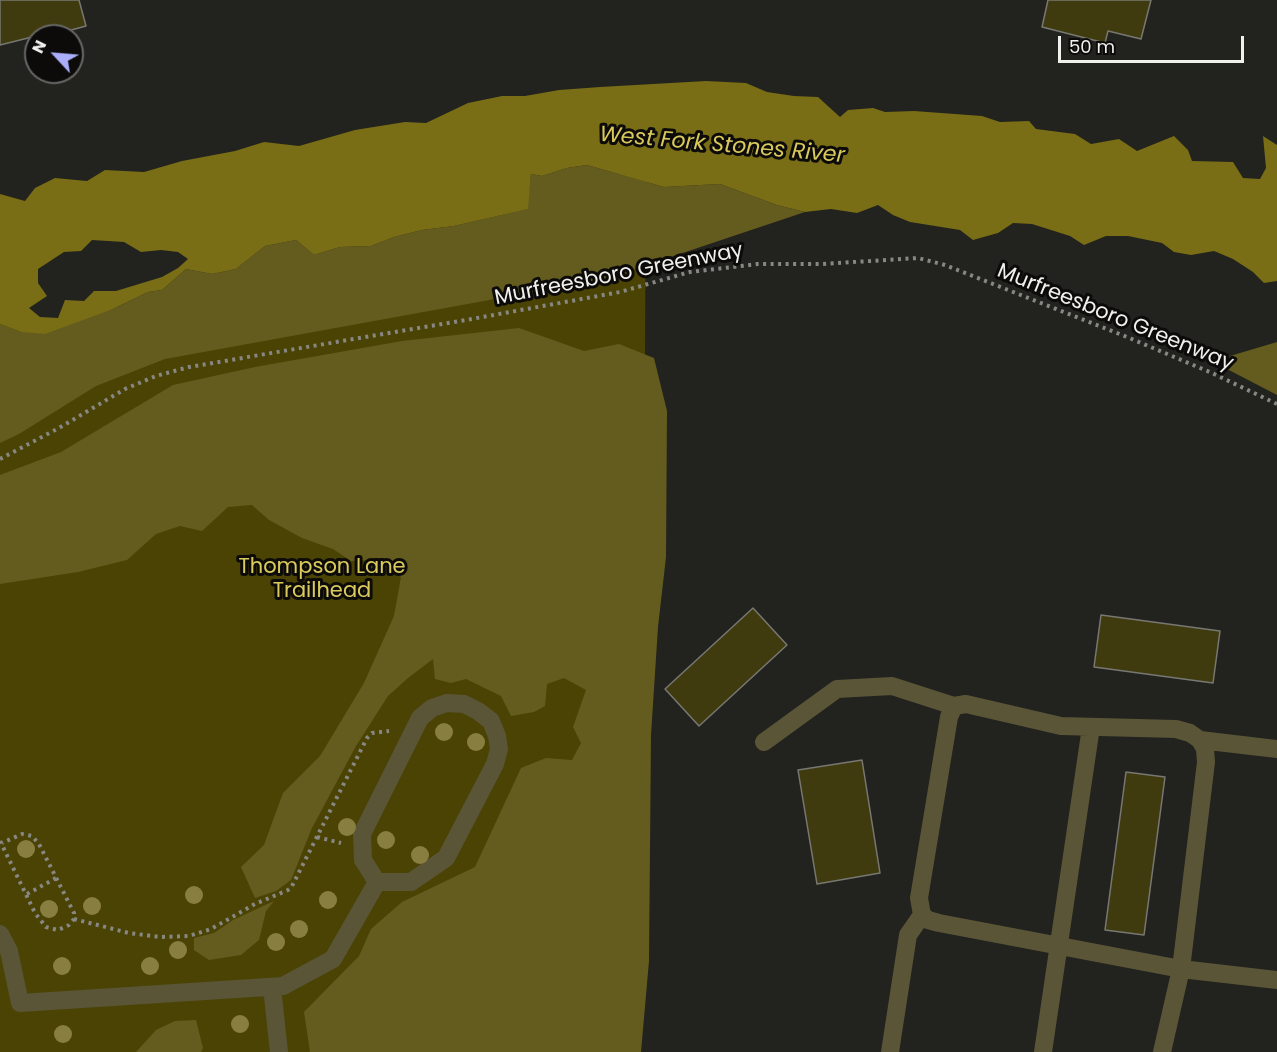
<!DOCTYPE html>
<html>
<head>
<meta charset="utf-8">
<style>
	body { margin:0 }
	#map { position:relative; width:1277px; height:1052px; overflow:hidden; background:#22221e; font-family:Poppins,sans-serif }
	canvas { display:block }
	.north { position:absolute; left:24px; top:24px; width:60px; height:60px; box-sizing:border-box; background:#0c0b0a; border:2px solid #676765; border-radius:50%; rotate:296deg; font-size:16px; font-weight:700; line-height:24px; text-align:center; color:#f0f0ed }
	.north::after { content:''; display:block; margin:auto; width:21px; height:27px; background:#abaffb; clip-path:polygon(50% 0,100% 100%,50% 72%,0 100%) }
	.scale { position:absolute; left:1058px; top:36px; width:186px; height:27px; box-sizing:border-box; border:3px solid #f0f0ed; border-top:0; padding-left:8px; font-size:18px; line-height:21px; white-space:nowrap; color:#f0f0ed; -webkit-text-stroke:4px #0c0b0a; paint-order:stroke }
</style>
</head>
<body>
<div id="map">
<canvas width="1277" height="1052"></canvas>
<div class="north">N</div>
<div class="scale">50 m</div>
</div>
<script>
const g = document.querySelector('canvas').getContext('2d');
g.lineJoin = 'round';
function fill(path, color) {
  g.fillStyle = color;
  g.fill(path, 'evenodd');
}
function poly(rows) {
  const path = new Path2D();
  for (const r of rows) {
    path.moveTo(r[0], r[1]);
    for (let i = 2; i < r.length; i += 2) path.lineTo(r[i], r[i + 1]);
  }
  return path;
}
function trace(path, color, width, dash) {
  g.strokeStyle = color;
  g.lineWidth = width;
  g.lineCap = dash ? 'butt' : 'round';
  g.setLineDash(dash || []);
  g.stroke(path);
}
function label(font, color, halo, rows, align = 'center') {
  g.font = font + ' Poppins,sans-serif';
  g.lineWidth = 6;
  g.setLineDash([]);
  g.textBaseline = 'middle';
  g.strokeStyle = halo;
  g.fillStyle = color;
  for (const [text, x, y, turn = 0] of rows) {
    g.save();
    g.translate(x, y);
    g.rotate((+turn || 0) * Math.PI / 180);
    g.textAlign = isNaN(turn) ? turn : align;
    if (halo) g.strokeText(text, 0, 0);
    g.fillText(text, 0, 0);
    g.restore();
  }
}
fill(poly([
	[612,172,646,180,641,1052,0,1052,0,324,21,332,527,209]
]), '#4b4303');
fill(poly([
	[587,165,664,187,720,184,777,205,805,212,605,279,165,359,96,386,19,434,0,443,0,324,21,332,113,309,148,292,162,290,186,269,212,274,236,269,265,246,296,240,314,255,340,247,371,246,394,237,422,230,454,226,527,209,531,174,542,176,567,168],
	[519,328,584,351,619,344,654,358,667,411,666,557,658,627,651,735,649,961,641,1052,310,1052,304,1012,359,956,371,929,402,902,475,867,521,768,546,758,572,760,581,743,573,727,586,690,564,678,547,684,545,706,534,712,511,716,501,696,466,679,451,683,435,679,433,659,408,678,388,696,356,746,312,828,291,880,276,891,255,898,241,867,264,845,283,793,320,756,364,683,394,616,401,577,373,560,351,561,333,549,302,538,269,520,252,505,228,507,202,531,180,526,156,534,127,560,78,572,0,584,0,475,61,452,173,385,255,367,402,341],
	[1277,342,1277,395,1225,368,1230,356],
	[274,901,266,911,259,940,241,955,209,960,194,950,194,938,214,933,233,920],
	[196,1020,203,1048,201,1052,136,1052,156,1030,175,1021]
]), '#645c1e');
fill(poly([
	[706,81,746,83,767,92,794,96,818,97,840,117,848,110,873,108,885,112,914,111,982,116,1000,122,1029,121,1036,129,1075,134,1091,144,1119,139,1137,151,1174,136,1188,150,1192,161,1233,162,1243,178,1260,179,1266,168,1263,136,1277,145,1277,281,1264,283,1253,272,1233,259,1214,251,1191,255,1174,252,1162,243,1128,236,1106,236,1084,245,1070,236,1032,224,1013,223,998,233,973,240,960,230,910,222,893,215,878,205,857,213,831,209,805,212,777,205,720,184,664,187,587,165,567,168,542,176,531,174,528,209,454,226,422,230,394,237,371,246,340,247,314,255,296,240,265,246,236,269,212,274,186,269,162,290,148,292,113,309,45,334,21,332,0,324,0,194,25,201,35,188,55,178,87,181,105,170,144,172,182,161,235,151,264,142,299,146,355,130,405,122,426,123,468,103,502,96,525,96,559,90,600,87],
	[92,240,124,242,141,252,161,250,178,252,188,259,178,268,162,277,116,291,94,291,84,301,65,300,58,318,40,317,29,308,47,296,38,283,38,269,64,252,81,251]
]), '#796d16');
const building = poly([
	[0,0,79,0,86,26,53,35,52,32,0,45,0,0],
	[1048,0,1151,0,1141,39,1108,31,1105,43,1042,27,1048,0],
	[753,608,787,645,699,726,665,689,753,608],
	[1101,615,1220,631,1213,683,1094,667,1101,615],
	[862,760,880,873,817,884,798,770,862,760],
	[1126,772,1165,777,1144,935,1105,930,1126,772]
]);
fill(building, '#403a0f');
trace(building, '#787873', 1.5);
trace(poly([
	[0,459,59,428,125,389,156,376,189,367,466,320,620,292,690,272,758,264,822,264,918,258,945,265,1127,337,1212,373,1277,404],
	[317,837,341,843],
	[0,841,35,913,46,927,58,930,69,925,74,919,74,913,39,844,32,836,22,834,2,843],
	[27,894,56,878],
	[74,919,129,933,160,937,189,936,211,929,255,904,288,890,291,888,367,738,372,733,389,731]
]), '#878784', 4, [3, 4.5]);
trace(poly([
	[1200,740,1277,749],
	[764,742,837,689,892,686,954,706],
	[0,934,9,951,20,1003,283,986,333,959,377,882,411,882,446,858,495,764,499,749,497,736,491,721,478,711,464,704,447,703,432,708,420,718,362,834,363,860,377,882],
	[272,987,279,1052],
	[890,1052,908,935,922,915],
	[1043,1052,1091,727],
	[1162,1052,1181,969,1206,762,1205,749,1200,740,1190,733,1176,729,1061,726,966,704,954,706,949,717,919,898,922,915,928,920,939,923,1181,969,1277,980]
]), '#5a5537', 18);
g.fillStyle = '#877e40';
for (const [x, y] of [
	[444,732],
	[476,742],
	[347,827],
	[386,840],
	[26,849],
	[420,855],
	[194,895],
	[328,900],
	[92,906],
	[49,909],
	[299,929],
	[276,942],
	[178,950],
	[62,966],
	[150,966],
	[240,1024],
	[63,1034]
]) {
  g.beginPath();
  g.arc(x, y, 9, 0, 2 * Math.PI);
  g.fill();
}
label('21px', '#f0f0ed', '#0c0b0a', [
	["Murfreesboro Greenway",619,275,-11],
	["Murfreesboro Greenway",1115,318,22]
]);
label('21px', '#daca5b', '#0c0b0a', [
	["Thompson Lane",322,568],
	["Trailhead",322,592]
]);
label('italic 22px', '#d9c95a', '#0c0b0a', [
	["West Fork Stones River",722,146,5]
]);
</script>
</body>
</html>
